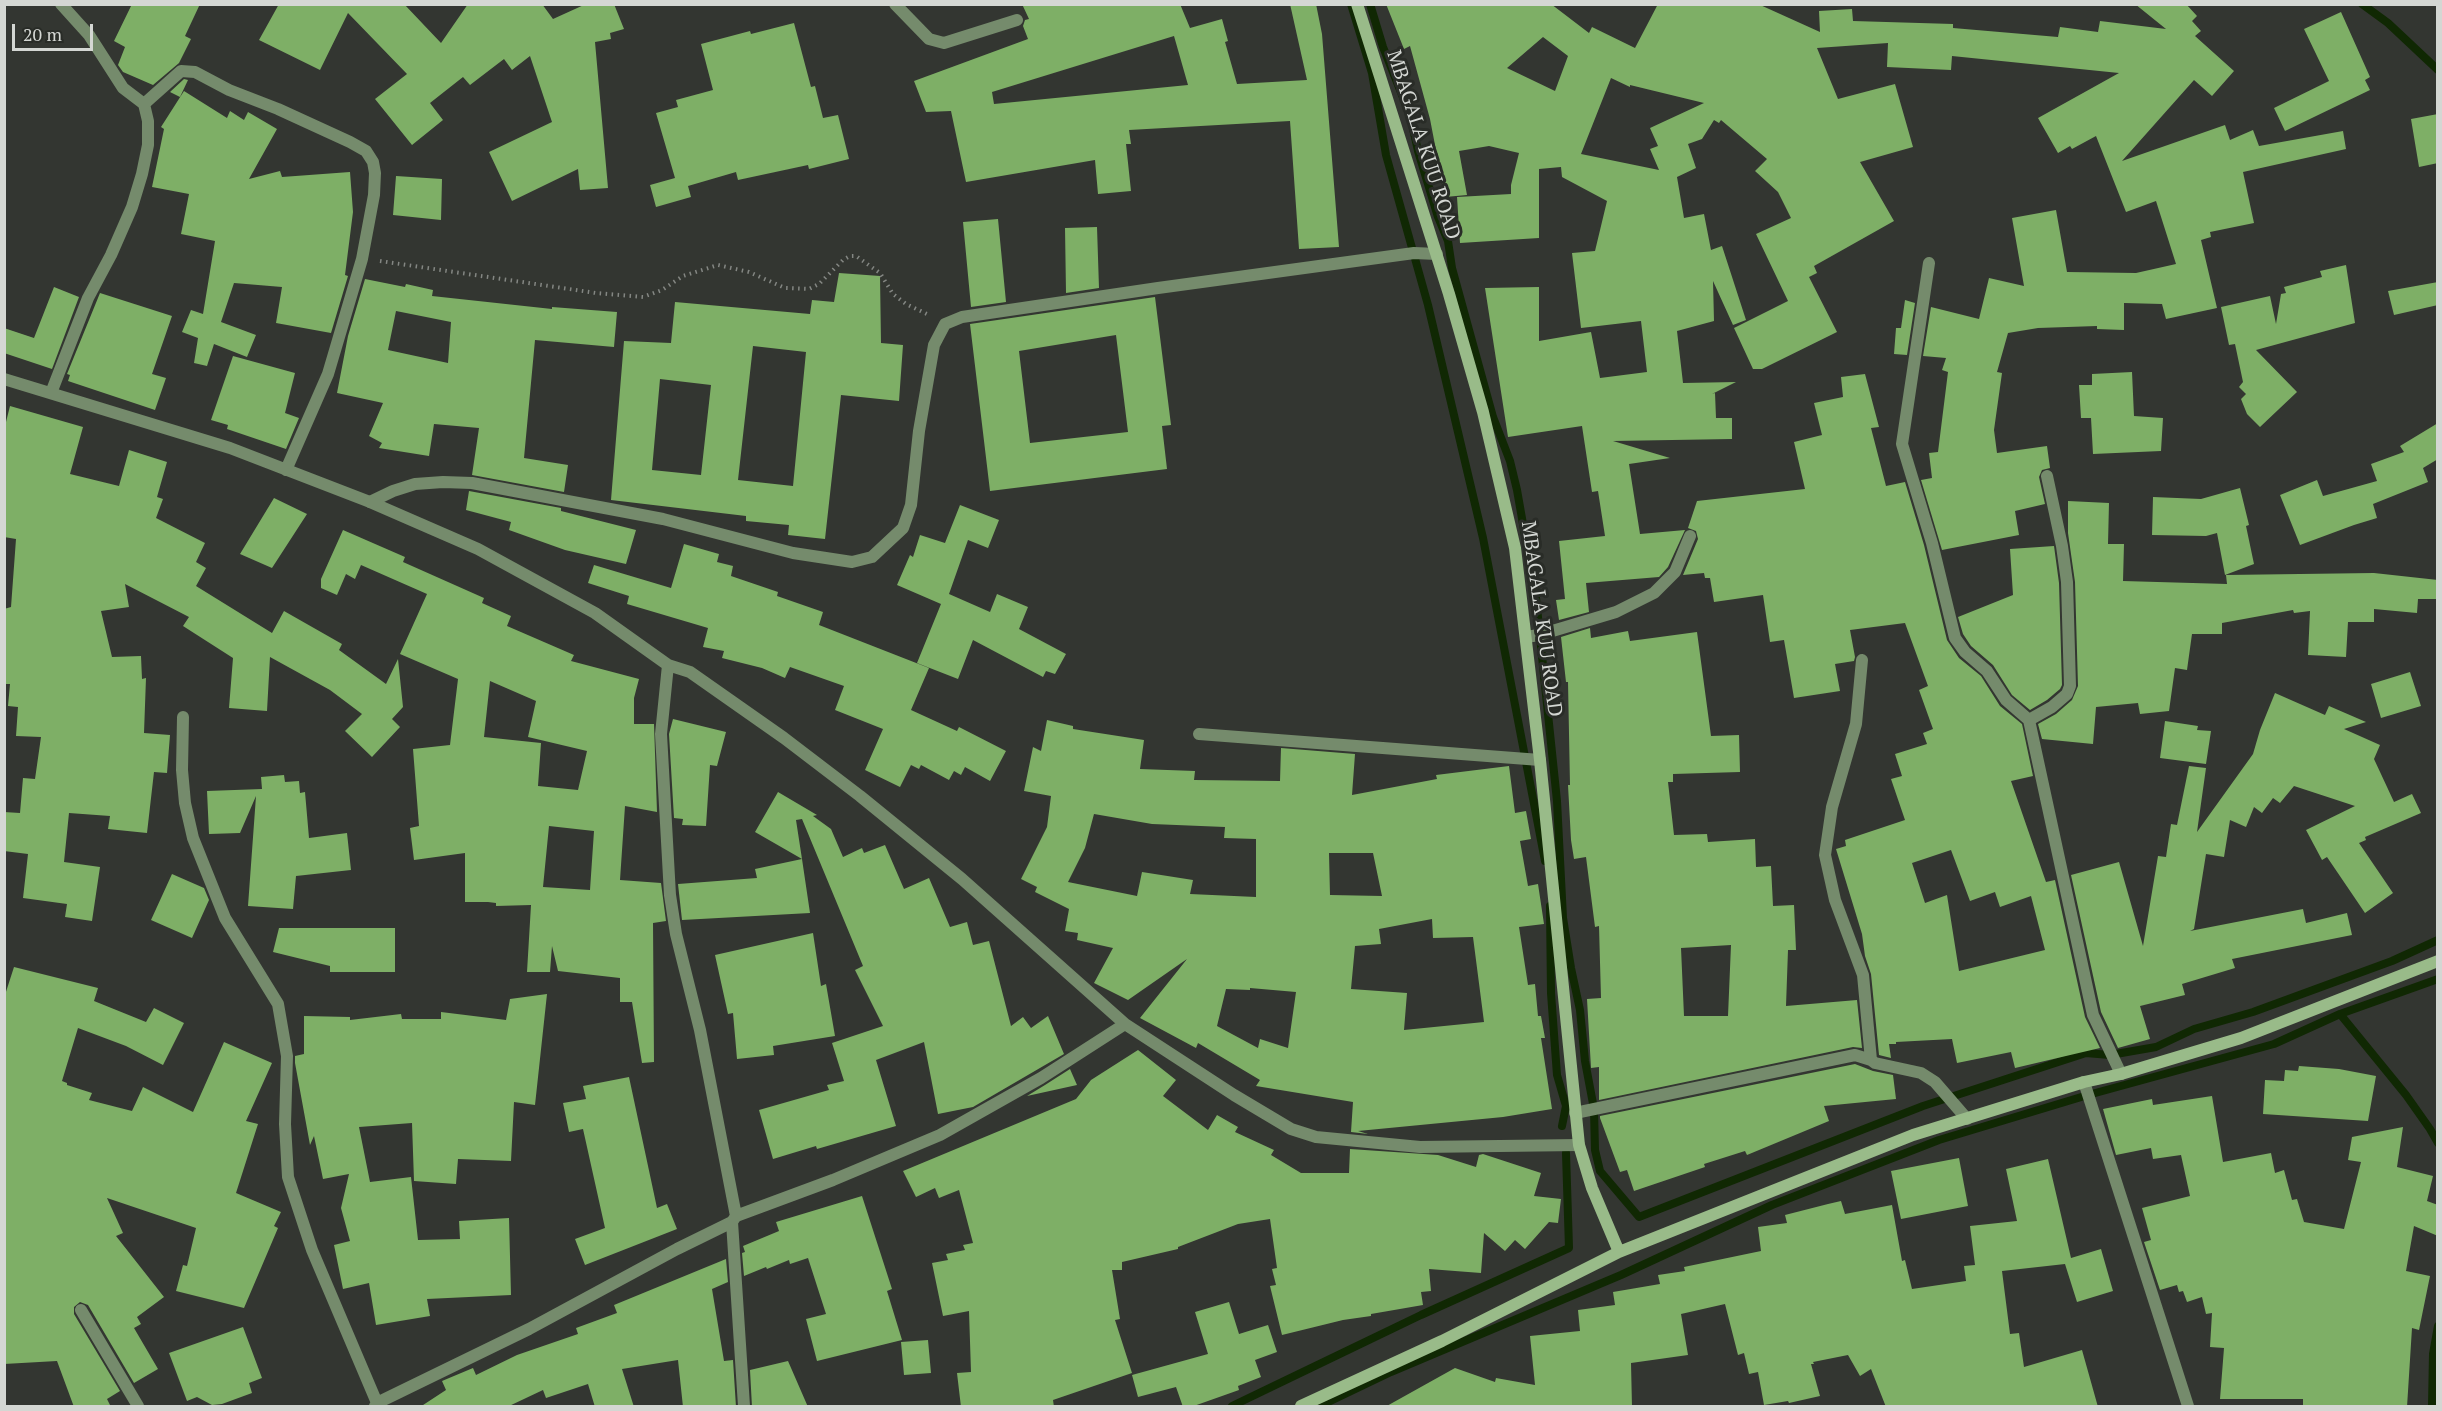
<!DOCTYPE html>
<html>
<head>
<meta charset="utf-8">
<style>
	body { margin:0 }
	#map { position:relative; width:2442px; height:1411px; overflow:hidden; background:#333631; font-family:"PT Serif",serif }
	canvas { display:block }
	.frame { position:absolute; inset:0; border:6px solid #d4d7d3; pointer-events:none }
	.scale { position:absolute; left:12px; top:24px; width:81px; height:27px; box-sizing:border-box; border:3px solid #d4d7d3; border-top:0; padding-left:8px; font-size:18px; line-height:21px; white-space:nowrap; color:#d4d7d3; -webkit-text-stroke:4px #292c27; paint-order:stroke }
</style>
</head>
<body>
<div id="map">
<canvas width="2442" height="1411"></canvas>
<div class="frame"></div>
<div class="scale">20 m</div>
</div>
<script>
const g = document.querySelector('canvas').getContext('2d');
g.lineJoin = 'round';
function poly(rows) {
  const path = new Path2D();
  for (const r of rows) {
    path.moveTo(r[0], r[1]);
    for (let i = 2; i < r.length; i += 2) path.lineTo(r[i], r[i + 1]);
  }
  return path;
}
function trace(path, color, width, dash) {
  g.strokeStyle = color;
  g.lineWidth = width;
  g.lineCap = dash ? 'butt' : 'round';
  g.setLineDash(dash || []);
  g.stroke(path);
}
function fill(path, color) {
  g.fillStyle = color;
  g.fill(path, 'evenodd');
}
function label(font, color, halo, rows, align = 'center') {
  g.font = font + ' "PT Serif",serif';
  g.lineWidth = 6;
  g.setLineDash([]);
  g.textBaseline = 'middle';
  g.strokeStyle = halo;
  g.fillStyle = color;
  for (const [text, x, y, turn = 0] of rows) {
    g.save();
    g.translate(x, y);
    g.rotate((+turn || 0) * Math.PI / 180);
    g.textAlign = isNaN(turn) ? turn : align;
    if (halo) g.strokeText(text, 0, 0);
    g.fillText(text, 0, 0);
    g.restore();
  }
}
trace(poly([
	[1351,4,1372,73,1386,155,1428,305,1483,538,1545,861],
	[1370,4,1383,47,1410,115,1418,151,1438,217,1448,241,1452,268,1493,417,1510,461,1517,490,1536,598,1557,801,1563,918,1571,968,1580,1010,1585,1061,1594,1109,1595,1150,1600,1171,1639,1217,1923,1106,2086,1053,2110,1055,2156,1047,2194,1029,2253,1012,2392,961,2438,940],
	[2362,4,2388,23,2438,70],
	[1550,906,1551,993,1557,1075,1566,1106,1562,1126],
	[2340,1014,2406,1095,2430,1129,2438,1143],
	[1232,1406,1421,1315,1569,1248,1566,1153],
	[1320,1406,1391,1372,1621,1275,1772,1205,1939,1140,2088,1095,2274,1044,2340,1014,2438,979],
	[2432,1406,2433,1354,2438,1326]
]), '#102803', 8);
fill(poly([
	[132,4,200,4,185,36,191,39,179,63,153,85,123,72,118,65,125,47,114,41],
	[279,4,404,4,441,43,468,4,542,4,553,19,586,4,614,4,624,29,610,33,611,39,595,42,608,188,580,190,578,169,512,201,489,152,552,122,530,56,512,70,504,59,470,85,463,77,430,103,443,120,412,145,375,99,407,74,348,13,320,70,259,40],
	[1022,4,1180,4,1190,28,1222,19,1228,41,1225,42,1237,84,1307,80,1290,4,1316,4,1322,34,1339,247,1299,249,1290,121,1129,130,1131,144,1126,144,1131,191,1098,194,1095,160,966,182,951,111,926,112,914,81,1028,39,1023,26,1025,20,1029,19],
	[1174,36,1188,85,994,104,992,92],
	[1386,4,1551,4,1589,33,1592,27,1635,48,1658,4,1758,4,1820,32,1819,11,1852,9,1853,21,1953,24,1953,28,2058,37,2060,27,2098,32,2100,21,2166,29,2135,4,2186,4,2197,16,2192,21,2201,31,2195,36,2234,71,2212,96,2194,80,2122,161,2225,125,2230,140,2253,130,2259,146,2343,131,2346,149,2243,172,2254,223,2210,232,2211,237,2201,240,2217,308,2166,319,2162,304,2124,303,2124,330,2097,329,2097,326,2038,328,2008,333,1997,372,2002,373,1994,430,1997,453,2047,446,2050,468,2042,470,2039,477,2045,504,2015,511,2019,535,1942,550,1921,480,1932,478,1929,453,1938,452,1948,372,1942,370,1946,358,1923,356,1931,307,1979,319,1989,278,2024,286,2012,218,2056,210,2067,272,2136,273,2176,264,2156,201,2126,212,2096,136,2072,149,2070,146,2058,153,2038,118,2119,73,1952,56,1951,70,1887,67,1888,43,1817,48,1838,99,1895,84,1913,147,1860,162,1894,221,1814,266,1817,273,1809,277,1837,332,1762,369,1753,369,1734,328,1788,301,1756,234,1791,218,1778,192,1755,171,1767,159,1721,120,1719,123,1714,120,1702,139,1688,144,1696,168,1677,177,1684,218,1704,214,1711,250,1722,246,1746,320,1733,325,1713,281,1714,321,1677,331,1683,383,1736,382,1712,394,1715,393,1716,418,1732,418,1732,439,1613,441,1670,458,1629,464,1640,534,1685,530,1668,567,1659,577,1586,583,1589,612,1559,620,1556,600,1565,599,1559,541,1605,536,1598,491,1592,492,1582,426,1508,437,1485,288,1539,287,1539,341,1591,332,1600,378,1647,372,1641,321,1581,328,1572,253,1595,251,1607,201,1562,177,1561,167,1539,169,1539,238,1460,243,1457,197,1511,194,1511,185,1519,153,1489,146,1459,151,1467,195,1445,197,1430,119,1410,46,1404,49],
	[1543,37,1568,56,1555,91,1507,68],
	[1611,78,1630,87,1630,85,1704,103,1650,128,1658,146,1650,149,1659,170,1581,154],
	[2341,12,2370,77,2365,80,2370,90,2285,131,2274,108,2329,81,2304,29],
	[794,23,811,87,815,86,823,118,838,115,849,159,809,169,808,165,738,180,736,172,688,186,691,197,656,207,650,185,675,178,656,113,678,107,676,100,713,90,701,44,750,31,751,34],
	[184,79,188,80,180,97,170,92],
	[184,91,227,118,230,111,244,120,248,112,277,129,249,179,280,171,282,177,350,172,353,212,345,275,348,276,331,333,276,323,282,287,234,283,221,322,256,335,247,357,214,344,207,366,194,363,198,338,182,332,191,310,203,314,215,241,181,234,189,194,152,187,164,129,161,127],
	[2438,114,2438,163,2419,167,2411,119],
	[396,176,442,179,441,220,393,215],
	[998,219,1006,302,971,307,963,222],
	[1097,227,1099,288,1066,293,1065,228],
	[2346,265,2355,323,2256,350,2297,392,2260,427,2247,414,2241,399,2246,394,2239,387,2243,382,2235,344,2229,345,2221,307,2270,296,2276,324,2281,294,2286,293,2284,287,2322,277,2320,271],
	[839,273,880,276,881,343,903,345,899,401,841,395,825,539,788,535,789,525,746,521,746,516,611,500,624,341,671,343,675,302,810,314,812,300,834,302],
	[753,346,806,352,793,486,738,480],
	[660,379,711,385,701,475,652,470],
	[365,279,405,287,406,284,433,290,432,296,552,309,552,307,617,312,614,347,535,340,524,458,568,465,564,492,472,475,479,428,434,424,429,456,379,448,382,443,369,436,383,403,337,393,348,336],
	[396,311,451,322,448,363,388,350],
	[2438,282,2438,305,2394,315,2388,291],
	[54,287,79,297,52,369,4,353,4,328,34,338],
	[100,293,172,316,152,374,166,378,155,410,68,381,70,375,67,374],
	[1155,297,1171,425,1162,426,1167,469,990,491,970,324],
	[1116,335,1128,432,1030,443,1019,351],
	[1905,300,1915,303,1907,355,1894,354,1896,328,1901,328],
	[233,356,295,373,285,413,299,418,286,449,227,429,228,425,211,420],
	[2132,372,2134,416,2163,418,2161,451,2093,454,2091,418,2081,418,2079,385,2092,385,2092,374],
	[1865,374,1879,427,1871,428,1886,486,1905,482,1924,545,1947,640,1959,658,1981,676,2000,706,2022,724,2033,776,2011,781,2046,882,2055,880,2085,1017,2100,1048,2015,1068,2011,1052,1957,1063,1952,1039,1896,1042,1896,1044,1889,1044,1891,1058,1879,1055,1871,974,1865,956,1862,934,1836,849,1846,846,1845,840,1905,820,1891,779,1902,776,1895,754,1927,744,1923,733,1933,729,1919,690,1928,686,1905,623,1850,630,1855,657,1854,661,1835,664,1840,691,1794,698,1784,640,1770,642,1763,595,1714,602,1710,578,1705,578,1704,573,1683,575,1698,539,1696,531,1688,528,1697,501,1805,489,1794,442,1822,435,1814,403,1843,397,1841,377],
	[1951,850,1970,901,1995,892,2000,907,2031,896,2045,950,1959,971,1947,895,1925,903,1912,863],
	[10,406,83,427,70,474,119,486,129,450,167,462,157,497,163,499,156,518,205,543,196,562,206,568,196,586,272,633,284,611,342,644,339,650,386,684,398,659,403,707,392,719,400,727,372,757,345,731,362,714,330,690,270,657,267,711,229,708,233,658,183,626,189,617,125,584,129,607,101,611,112,657,141,656,142,679,146,678,144,733,170,735,167,773,154,772,147,833,108,829,110,816,69,813,64,862,100,867,92,921,65,917,67,904,23,898,28,854,4,851,4,812,20,813,23,778,35,779,41,737,16,736,18,707,8,706,10,684,4,684,4,609,11,607,16,539,4,537,4,430],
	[2438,423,2438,459,2423,468,2428,482,2373,504,2377,518,2354,525,2300,545,2280,495,2317,480,2323,496,2377,481,2371,464,2404,452,2400,446],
	[2240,488,2249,525,2246,526,2254,564,2225,575,2217,533,2206,536,2152,535,2153,497,2201,499],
	[469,491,561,508,561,511,636,530,626,564,565,550,509,530,511,522,466,510],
	[274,498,307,514,272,568,240,554],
	[2068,501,2109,503,2108,544,2124,544,2123,581,2227,584,2226,575,2374,573,2438,580,2438,599,2418,599,2417,613,2374,609,2374,622,2348,622,2346,657,2308,655,2310,611,2294,613,2293,610,2222,623,2222,634,2192,634,2187,670,2175,668,2169,711,2140,714,2138,703,2096,707,2093,744,2042,739,2038,724,2056,714,2072,700,2078,686,2075,582,2068,533],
	[960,505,999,520,988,548,968,540,949,594,990,612,997,594,1028,607,1019,629,1066,654,1055,674,1046,671,1043,677,973,640,958,679,917,663,941,604,897,585,910,555,913,557,920,535,945,543],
	[343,530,405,557,403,562,484,598,482,603,511,616,507,626,574,655,571,661,639,679,634,698,634,724,654,724,657,812,625,806,620,880,661,883,666,921,653,923,654,1062,642,1063,632,1002,620,1002,620,978,558,971,552,946,550,972,527,972,531,905,496,906,496,903,488,902,465,902,465,853,414,860,410,828,419,826,413,749,450,745,458,679,400,654,427,594,361,565,355,579,346,574,337,595,321,588,321,579],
	[490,681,536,701,528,737,587,751,578,790,538,786,541,743,484,737],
	[549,826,594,831,590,890,543,887],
	[684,544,719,554,717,562,733,566,731,576,778,592,777,596,823,612,819,625,929,668,911,710,957,731,959,727,1006,751,990,781,965,767,961,775,954,771,949,780,921,765,919,769,911,765,900,787,865,770,883,729,835,710,844,686,790,667,785,678,762,668,722,658,724,651,703,647,708,628,627,604,629,596,588,583,594,565,671,588],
	[2054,546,2059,583,2062,685,2060,689,2047,700,2030,710,2012,695,1993,665,1971,646,1963,634,1958,617,2013,595,2010,549],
	[1590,628,1591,638,1628,631,1630,641,1697,632,1711,736,1739,735,1740,772,1673,774,1673,782,1668,782,1674,835,1707,834,1708,842,1755,839,1756,867,1771,866,1773,906,1794,905,1796,950,1788,950,1786,1006,1857,1000,1862,1048,1853,1047,1599,1100,1599,1067,1591,1068,1587,999,1601,998,1599,926,1595,927,1586,857,1574,859,1571,840,1568,785,1570,785,1568,682,1566,682,1561,637],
	[1731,945,1728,1016,1684,1016,1681,948],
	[2410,672,2421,706,2381,718,2371,684],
	[2275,693,2325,715,2329,706,2366,722,2344,729,2380,745,2374,759,2394,802,2412,794,2421,813,2365,837,2366,840,2359,843,2393,893,2365,913,2327,857,2322,860,2306,830,2355,806,2294,786,2280,803,2273,798,2262,813,2254,807,2246,827,2230,820,2224,857,2206,854,2194,929,2190,931,2303,909,2306,923,2347,913,2352,935,2232,959,2235,968,2182,984,2185,995,2140,1006,2150,1039,2118,1048,2101,1012,2071,875,2119,862,2143,946,2158,856,2166,857,2171,824,2177,825,2189,766,2206,768,2197,832,2253,754,2260,730],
	[673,719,726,732,717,766,710,765,706,826,682,825,683,819,674,818,669,734],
	[1047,720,1073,726,1073,729,1144,740,1140,769,1195,771,1194,780,1280,781,1281,748,1355,754,1352,795,1437,779,1436,775,1509,766,1515,813,1526,811,1531,839,1520,841,1528,886,1538,884,1544,924,1519,927,1528,985,1535,984,1538,1016,1541,1016,1545,1038,1541,1038,1552,1109,1503,1117,1358,1131,1368,1134,1351,1132,1353,1102,1256,1086,1260,1080,1198,1043,1196,1048,1140,1018,1187,959,1128,1000,1094,983,1113,948,1077,940,1078,933,1065,931,1069,909,1035,892,1037,887,1021,879,1047,827,1051,796,1024,791,1033,747,1041,751],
	[1094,814,1152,824,1225,827,1224,838,1256,839,1256,897,1190,894,1193,880,1142,872,1137,896,1068,882,1085,848],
	[1329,853,1373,853,1382,896,1330,895],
	[1432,919,1433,938,1473,937,1484,1022,1404,1030,1407,993,1351,989,1355,946,1381,944,1379,929],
	[1250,988,1296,992,1288,1048,1260,1039,1258,1048,1217,1026,1226,989,1250,990],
	[2165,721,2198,726,2197,730,2211,731,2206,764,2160,758],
	[284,775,285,782,299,781,300,793,305,792,309,838,347,833,351,870,296,876,293,909,248,906,256,796,240,833,209,834,207,791,262,789,261,777],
	[778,792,817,815,813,816,831,829,843,857,862,848,864,853,885,845,904,889,929,878,950,927,967,922,973,945,989,941,1011,1026,1023,1017,1031,1028,1048,1016,1064,1054,973,1107,938,1114,924,1042,876,1060,896,1126,817,1149,816,1146,773,1159,759,1110,829,1090,827,1085,844,1081,832,1043,883,1026,855,970,863,966,802,819,796,820,802,859,755,832],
	[802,859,810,913,682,920,678,884,757,878,755,869],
	[172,874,204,888,209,900,192,938,151,920],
	[279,928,395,928,395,972,330,972,330,966,273,952],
	[813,933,821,986,826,984,835,1036,773,1046,774,1055,737,1059,733,1013,728,1014,715,955],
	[14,967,98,988,94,1001,146,1022,154,1008,184,1023,163,1065,126,1046,78,1028,62,1081,67,1083,67,1085,92,1093,89,1100,132,1111,143,1087,193,1112,224,1042,272,1063,246,1121,258,1124,236,1193,281,1212,274,1226,278,1228,244,1308,176,1291,183,1265,187,1266,196,1228,107,1198,123,1233,116,1236,164,1297,137,1317,141,1324,134,1328,158,1369,134,1383,88,1305,80,1302,74,1307,74,1314,120,1391,107,1399,111,1407,74,1407,57,1361,4,1364,4,998],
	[547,994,535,1105,514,1102,511,1161,458,1159,456,1184,414,1181,412,1123,359,1127,370,1182,411,1177,418,1240,460,1239,459,1221,509,1218,511,1295,427,1299,430,1316,376,1325,369,1283,343,1289,334,1245,350,1241,341,1208,349,1174,323,1179,314,1136,310,1145,295,1063,295,1056,304,1054,304,1016,350,1017,350,1020,401,1014,402,1019,441,1019,441,1012,506,1020,510,999],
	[1138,1050,1176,1080,1163,1096,1208,1130,1217,1115,1238,1127,1235,1132,1274,1150,1271,1155,1301,1173,1349,1173,1350,1149,1438,1155,1476,1167,1479,1155,1483,1154,1541,1173,1534,1196,1561,1199,1558,1223,1549,1222,1525,1249,1515,1240,1505,1251,1484,1233,1481,1273,1429,1269,1431,1291,1421,1292,1423,1305,1371,1314,1371,1316,1343,1320,1282,1335,1270,1286,1276,1285,1272,1269,1277,1268,1270,1219,1238,1224,1178,1247,1178,1249,1122,1262,1122,1270,1112,1270,1120,1319,1115,1320,1132,1373,1053,1400,1054,1407,961,1407,957,1373,971,1372,969,1311,943,1316,932,1263,948,1260,946,1254,965,1250,963,1245,973,1243,959,1190,939,1198,935,1188,916,1197,903,1171,1076,1099,1091,1080],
	[1855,1064,1873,1071,1893,1075,1896,1099,1824,1106,1829,1121,1747,1155,1745,1151,1704,1164,1705,1167,1634,1191,1627,1170,1620,1172,1600,1118,1600,1116],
	[2299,1066,2339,1069,2376,1076,2368,1121,2263,1114,2265,1080,2284,1081,2285,1070,2298,1071],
	[1070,1069,1077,1085,1027,1096,1045,1085],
	[629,1077,657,1208,667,1204,677,1229,585,1265,575,1239,605,1228,583,1129,569,1132,563,1103,586,1099,583,1086],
	[2212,1096,2223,1162,2271,1153,2275,1173,2284,1170,2292,1200,2297,1199,2304,1222,2344,1229,2361,1162,2348,1160,2352,1137,2403,1127,2397,1167,2433,1176,2427,1201,2438,1205,2438,1236,2414,1226,2406,1271,2430,1276,2419,1330,2412,1328,2407,1407,2303,1407,2303,1399,2220,1399,2224,1348,2210,1347,2212,1313,2206,1314,2202,1297,2187,1302,2183,1291,2179,1292,2177,1285,2160,1290,2144,1242,2151,1240,2142,1208,2190,1196,2181,1155,2153,1159,2151,1148,2116,1155,2103,1109,2152,1099,2153,1105],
	[1959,1158,1968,1206,1901,1219,1891,1171],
	[2048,1159,2071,1258,2101,1249,2113,1291,2077,1302,2065,1264,2002,1271,2010,1334,2019,1333,2024,1367,2082,1350,2098,1407,1886,1407,1871,1369,1860,1376,1848,1355,1813,1362,1814,1364,1811,1364,1820,1396,1789,1403,1788,1401,1764,1405,1758,1372,1749,1374,1744,1353,1738,1355,1725,1304,1681,1314,1688,1355,1631,1363,1632,1407,1385,1407,1455,1368,1495,1382,1496,1378,1535,1385,1530,1336,1580,1331,1578,1310,1615,1305,1613,1292,1660,1284,1658,1275,1685,1271,1684,1267,1761,1251,1758,1227,1787,1223,1785,1215,1828,1204,1841,1201,1845,1214,1892,1205,1902,1261,1905,1260,1912,1289,1966,1281,1964,1266,1975,1265,1970,1226,2017,1221,2006,1169],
	[862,1196,892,1289,887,1291,902,1340,817,1361,806,1319,826,1314,808,1258,790,1264,789,1260,767,1269,766,1267,744,1276,742,1253,745,1252,743,1246,779,1231,776,1222],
	[726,1259,728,1282,712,1289,724,1361,733,1360,736,1407,683,1407,678,1360,622,1369,634,1407,595,1407,588,1384,546,1398,543,1390,507,1407,420,1407,446,1390,442,1381,473,1368,476,1375,517,1355,578,1334,576,1328,617,1313,614,1305],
	[1229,1302,1239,1334,1268,1325,1277,1352,1255,1360,1261,1377,1238,1386,1239,1390,1191,1407,1183,1407,1176,1387,1138,1397,1132,1375,1208,1354,1195,1312],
	[243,1327,262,1378,249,1383,252,1393,222,1404,212,1405,197,1397,187,1401,169,1353],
	[928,1340,931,1373,904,1375,901,1342],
	[788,1361,808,1407,752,1407,750,1370]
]), '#7eaf66');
trace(poly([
	[380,261,596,293,643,297,662,290,683,276,718,265,749,272,785,288,809,289,819,284,843,260,850,256,856,256,880,273,893,294,906,304,929,315]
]), '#848783', 4, [1.5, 4.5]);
trace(poly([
	[370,502,393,491,415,484,443,482,472,483,663,519,793,553,852,562,872,557,903,528,911,505,919,431,934,345,945,324,962,317,1158,288,1414,253,1437,254]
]), '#758b6c', 12);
trace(poly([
	[895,4,929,39,944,43,1017,20],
	[144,104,181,71,195,72,229,90,278,109,350,142,366,151,373,162,375,173,374,195,362,259,328,374,286,470],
	[1929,263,1902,444,1932,543,1955,638,1965,652,1987,671,2006,700,2029,720,2093,1015,2121,1074],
	[4,379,230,448,370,502,478,549,595,613,668,665,690,672,784,738,860,796,962,879,1125,1024,1234,1095,1291,1129,1316,1137,1420,1147,1579,1145],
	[51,393,88,298,111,255,132,207,142,174,148,145,148,121,144,104,123,88,89,35,61,4],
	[1526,637,1539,635,1616,612,1654,593,1675,572,1690,536],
	[1862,660,1856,724,1832,807,1825,855,1835,900,1863,975,1871,1060],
	[668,665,661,734,670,895,676,934,700,1030,736,1216],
	[183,717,182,770,185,803,193,838,225,918,278,1004,287,1056,285,1124,288,1177,312,1250,377,1403],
	[2029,720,2052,707,2067,694,2070,686,2067,582,2062,546,2047,476],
	[1199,734,1540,760],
	[2084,1082,2188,1406],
	[1575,1113,1855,1055,1871,1060,1875,1063,1921,1073,1935,1082,1967,1119],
	[732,1222,744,1406],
	[81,1310,138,1406],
	[375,1406,377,1403,529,1329,677,1249,732,1222,736,1216,833,1180,940,1135,1041,1078,1125,1024]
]), '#758b6c', 12);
trace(poly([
	[1357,4,1449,294,1483,412,1515,548,1540,760,1579,1145,1592,1188,1619,1252],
	[1301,1406,1442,1341,1619,1252,1913,1135,2084,1082,2121,1074,2241,1038,2438,961]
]), '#99bb89', 12);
label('20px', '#d4d7d3', '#292c27', [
	["MBAGALA KUU ROAD",1423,145,72],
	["MBAGALA KUU ROAD",1541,619,82]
]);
</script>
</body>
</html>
